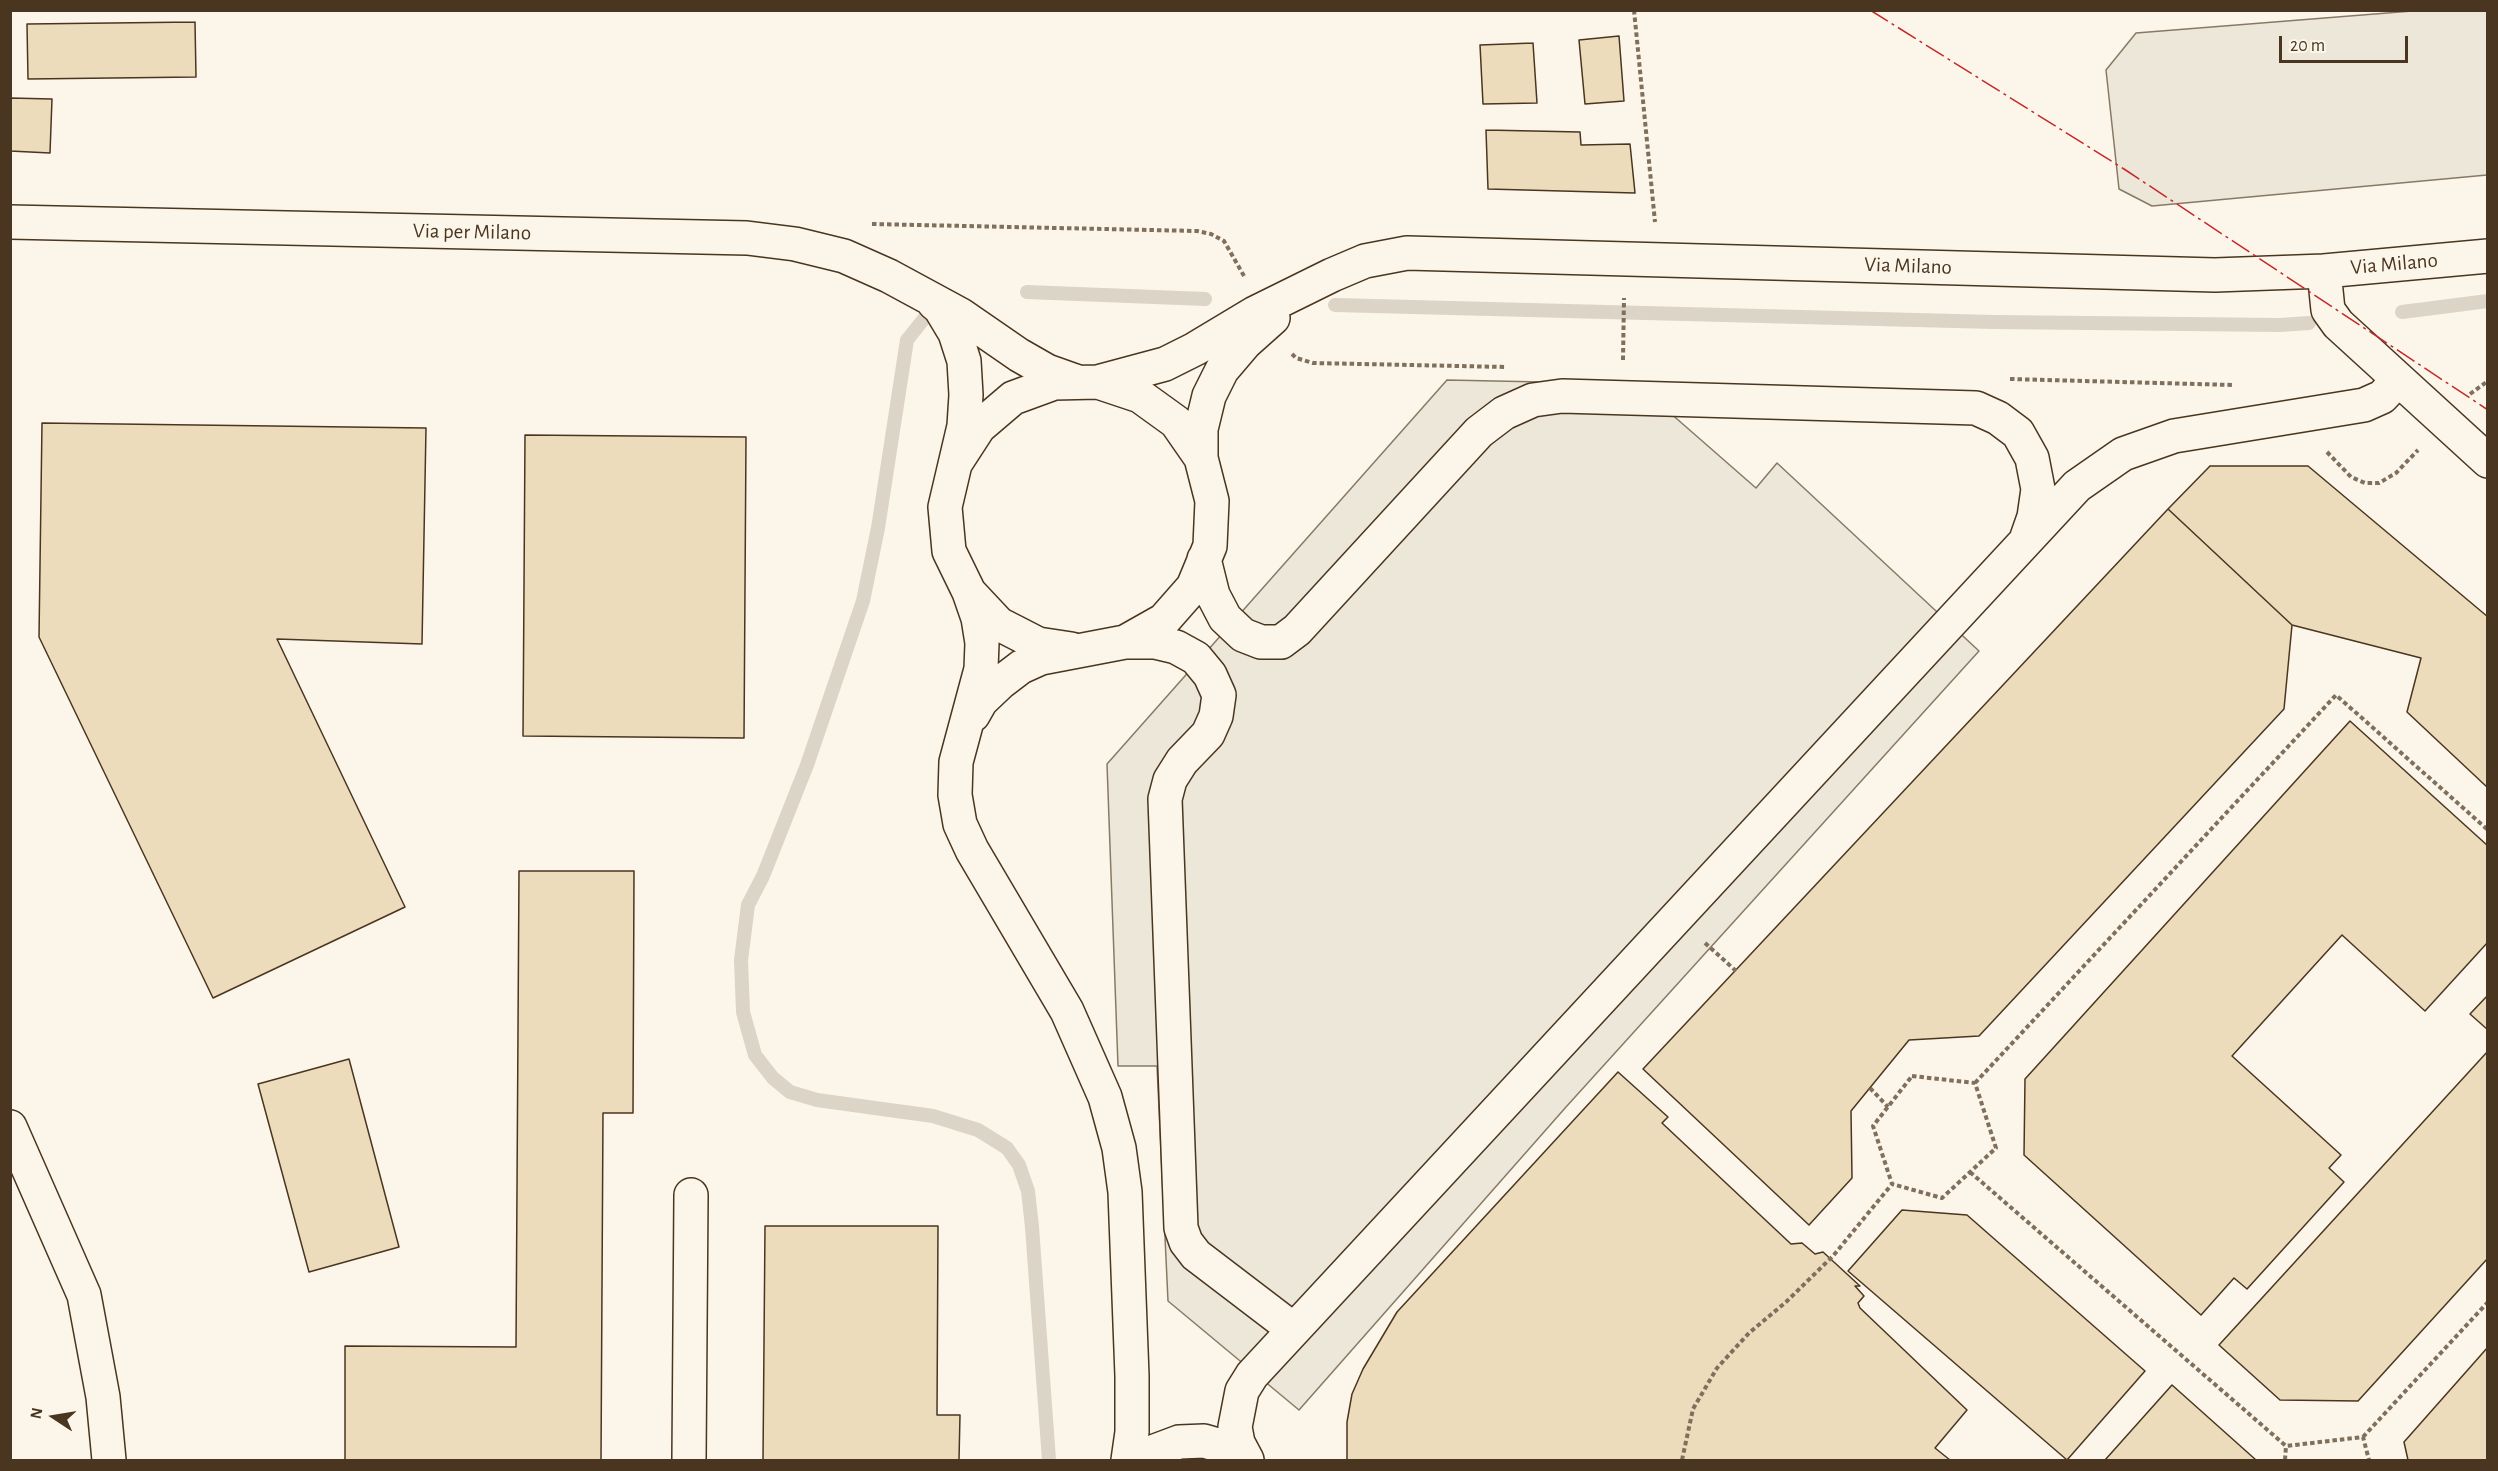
<!DOCTYPE html>
<html>
<head>
<meta charset="utf-8">
<style>
	body { margin:0 }
	#map { position:relative; width:2498px; height:1471px; overflow:hidden; background:#fbf6e9; font-family:"Alegreya Sans",sans-serif }
	canvas { display:block }
	.frame { position:absolute; inset:0; border:12px solid #4a3520; pointer-events:none }
	.north { position:absolute; left:24px; top:1387px; width:60px; height:60px; -webkit-text-stroke:4px #fbf6e9; paint-order:stroke; rotate:282deg; font-size:16px; font-weight:700; line-height:24px; text-align:center; color:#4a3520 }
	.north::after { content:''; display:block; margin:auto; width:21px; height:27px; background:#4a3520; clip-path:polygon(50% 0,100% 100%,50% 72%,0 100%) }
	.scale { position:absolute; left:2279px; top:36px; width:129px; height:27px; box-sizing:border-box; border:3px solid #4a3520; border-top:0; padding-left:8px; font-size:18px; line-height:21px; white-space:nowrap; color:#4a3520; -webkit-text-stroke:4px #fbf6e9; paint-order:stroke }
</style>
</head>
<body>
<div id="map">
<canvas width="2498" height="1471"></canvas>
<div class="frame"></div>
<div class="north">N</div>
<div class="scale">20 m</div>
</div>
<script>
const g = document.querySelector('canvas').getContext('2d');
g.lineJoin = 'round';
function fill(path, color) {
  g.fillStyle = color;
  g.fill(path, 'evenodd');
}
function poly(rows) {
  const path = new Path2D();
  for (const r of rows) {
    path.moveTo(r[0], r[1]);
    for (let i = 2; i < r.length; i += 2) path.lineTo(r[i], r[i + 1]);
  }
  return path;
}
function trace(path, color, width, dash) {
  g.strokeStyle = color;
  g.lineWidth = width;
  g.lineCap = dash ? 'butt' : 'round';
  g.setLineDash(dash || []);
  g.stroke(path);
}
function label(font, color, halo, rows, align = 'center') {
  g.font = font + ' "Alegreya Sans",sans-serif';
  g.lineWidth = 4.5;
  g.setLineDash([]);
  g.textBaseline = 'middle';
  g.strokeStyle = halo;
  g.fillStyle = color;
  for (const [text, x, y, turn = 0] of rows) {
    g.save();
    g.translate(x, y);
    g.rotate((+turn || 0) * Math.PI / 180);
    g.textAlign = isNaN(turn) ? turn : align;
    if (halo) g.strokeText(text, 0, 0);
    g.fillText(text, 0, 0);
    g.restore();
  }
}
const parking = poly([
	[2425,10,2487,11,2487,175,2152,206,2119,189,2106,70,2136,33,2425,10],
	[1447,380,1637,384,1756,488,1777,463,1979,651,1566,1107,1299,1410,1168,1301,1157,1066,1118,1066,1107,764,1447,380]
]);
fill(parking, '#ede7d9');
trace(parking, '#887966', 1.5);
trace(poly([
	[1027,292,1205,299],
	[1335,305,1994,322,2280,325,2309,323],
	[2402,312,2488,301],
	[927,315,907,340,878,528,863,601,807,765,763,876,748,905,741,960,743,1012,755,1055,773,1078,790,1092,817,1100,933,1116,978,1130,1007,1148,1019,1165,1028,1191,1032,1227,1049,1460]
]), '#dcd4c6', 14);
const building = poly([
	[195,22,196,77,28,79,27,24,195,22],
	[1619,36,1624,101,1585,104,1579,40,1619,36],
	[1533,43,1537,103,1483,104,1480,45,1533,43],
	[10,98,52,99,50,153,10,151,10,98],
	[1486,130,1580,132,1581,145,1630,144,1635,193,1488,189,1486,130],
	[42,423,426,428,422,644,277,639,405,907,213,998,39,637,42,423],
	[525,435,746,437,744,738,523,736,525,435],
	[2210,466,2308,466,2488,617,2488,788,2407,712,2421,658,2292,625,2168,509,2210,466],
	[2168,509,2292,625,2284,709,1979,1036,1909,1040,1851,1111,1852,1178,1809,1225,1643,1069,2168,509],
	[2350,721,2488,846,2488,942,2425,1011,2342,935,2232,1056,2341,1155,2329,1168,2344,1182,2247,1289,2234,1278,2201,1315,2024,1155,2025,1079,2350,721],
	[519,871,634,871,633,1113,603,1113,601,1460,345,1460,345,1346,516,1347,519,871],
	[2488,995,2488,1030,2470,1014,2488,995],
	[2488,1051,2488,1258,2358,1401,2280,1400,2219,1345,2488,1051],
	[349,1059,399,1247,309,1272,258,1084,349,1059],
	[1618,1072,1668,1117,1662,1123,1791,1244,1802,1243,1815,1254,1823,1252,1860,1286,1855,1286,1864,1296,1858,1303,1860,1308,1967,1410,1935,1448,1950,1460,1347,1460,1347,1422,1352,1394,1363,1369,1397,1312,1618,1072],
	[1902,1210,1967,1215,2145,1371,2067,1460,1848,1271,1902,1210],
	[765,1226,938,1226,937,1415,960,1415,959,1460,763,1460,765,1226],
	[2488,1347,2488,1460,2408,1460,2404,1442,2488,1347],
	[2172,1385,2256,1460,2105,1460,2172,1385]
]);
fill(building, '#ecdcbc');
trace(building, '#4a3520', 1.5);
const minor = poly([
	[10,222,747,238,795,244,844,256,889,276,961,315,1019,355,1047,371,1078,382],
	[2324,271,2328,310,2338,324,2488,461],
	[934,303,940,308,955,333,964,361,966,395,964,426,945,507,949,551,969,592,999,624,1038,644,1071,649],
	[1098,382,1140,396,1176,422,1201,458],
	[955,464,979,427,1013,398,1054,383,1098,382,1165,364,1195,349,1255,313,1332,275,1365,261,1407,253,2215,275,2324,271,2488,256],
	[1204,559,1213,595,1225,618,1243,635,1261,642,1281,642,1297,630,1479,432,1504,413,1533,400,1562,396,1976,408,1998,418,2018,433,2032,458,2038,489,2034,517,2027,537],
	[969,592,978,618,982,643,981,669,956,762,955,795,960,824,972,850,1067,1011,1105,1097,1119,1148,1125,1192,1132,1376,1132,1432,1128,1460],
	[1125,642,1155,642,1176,647,1196,658,1210,675,1219,695,1216,716,1208,734,1182,761,1170,780,1165,799,1181,1228,1186,1242,1196,1255,1293,1329],
	[973,715,981,701,1000,683,1021,667,1041,658,1125,642,1164,620,1193,587,1210,546,1212,501,1201,458,1201,429,1209,396,1222,370,1245,343,1273,318],
	[10,1127,84,1295,103,1397,109,1460],
	[689,1460,691,1195],
	[1144,1460,1155,1451,1179,1442,1204,1441,1228,1448,1245,1460],
	[1247,1460,1238,1443,1235,1427,1242,1391,1252,1375,2077,486,2123,454,2174,436,2364,405,2382,397,2398,380]
]);
trace(minor, '#4a3520', 36);
trace(poly([
	[1634,10,1655,222],
	[872,224,1197,231,1211,234,1224,241,1244,276],
	[1292,354,1296,358,1313,363,1507,367],
	[1623,360,1624,298],
	[2010,379,2233,385],
	[2470,394,2488,381],
	[2327,452,2351,477,2365,483,2379,483,2396,473,2418,450],
	[1705,943,1736,971],
	[1912,1076,1975,1083,1996,1148,1942,1198,1892,1184,1873,1126,1912,1076],
	[1975,1083,2336,695,2488,830],
	[1870,1088,1888,1107],
	[1970,1172,2286,1446,2363,1437,2369,1460],
	[2363,1437,2488,1302],
	[1682,1460,1693,1409,1717,1368,1749,1333,1786,1302,1833,1256,1892,1184],
	[2285,1460,2286,1446]
]), '#7f6f5c', 4, [4.5, 3]);
trace(minor, '#fbf6e9', 33);
trace(poly([
	[1870,10,2124,169,2488,410]
]), '#c62828', 1.5, [21, 4.5, 3, 4.5]);
label('21px', '#4a3520', '#fbf6e9', [
	["Via per Milano",472,232,1],
	["Via Milano",2394,264,-5],
	["Via Milano",1908,266,2]
]);
</script>
</body>
</html>
